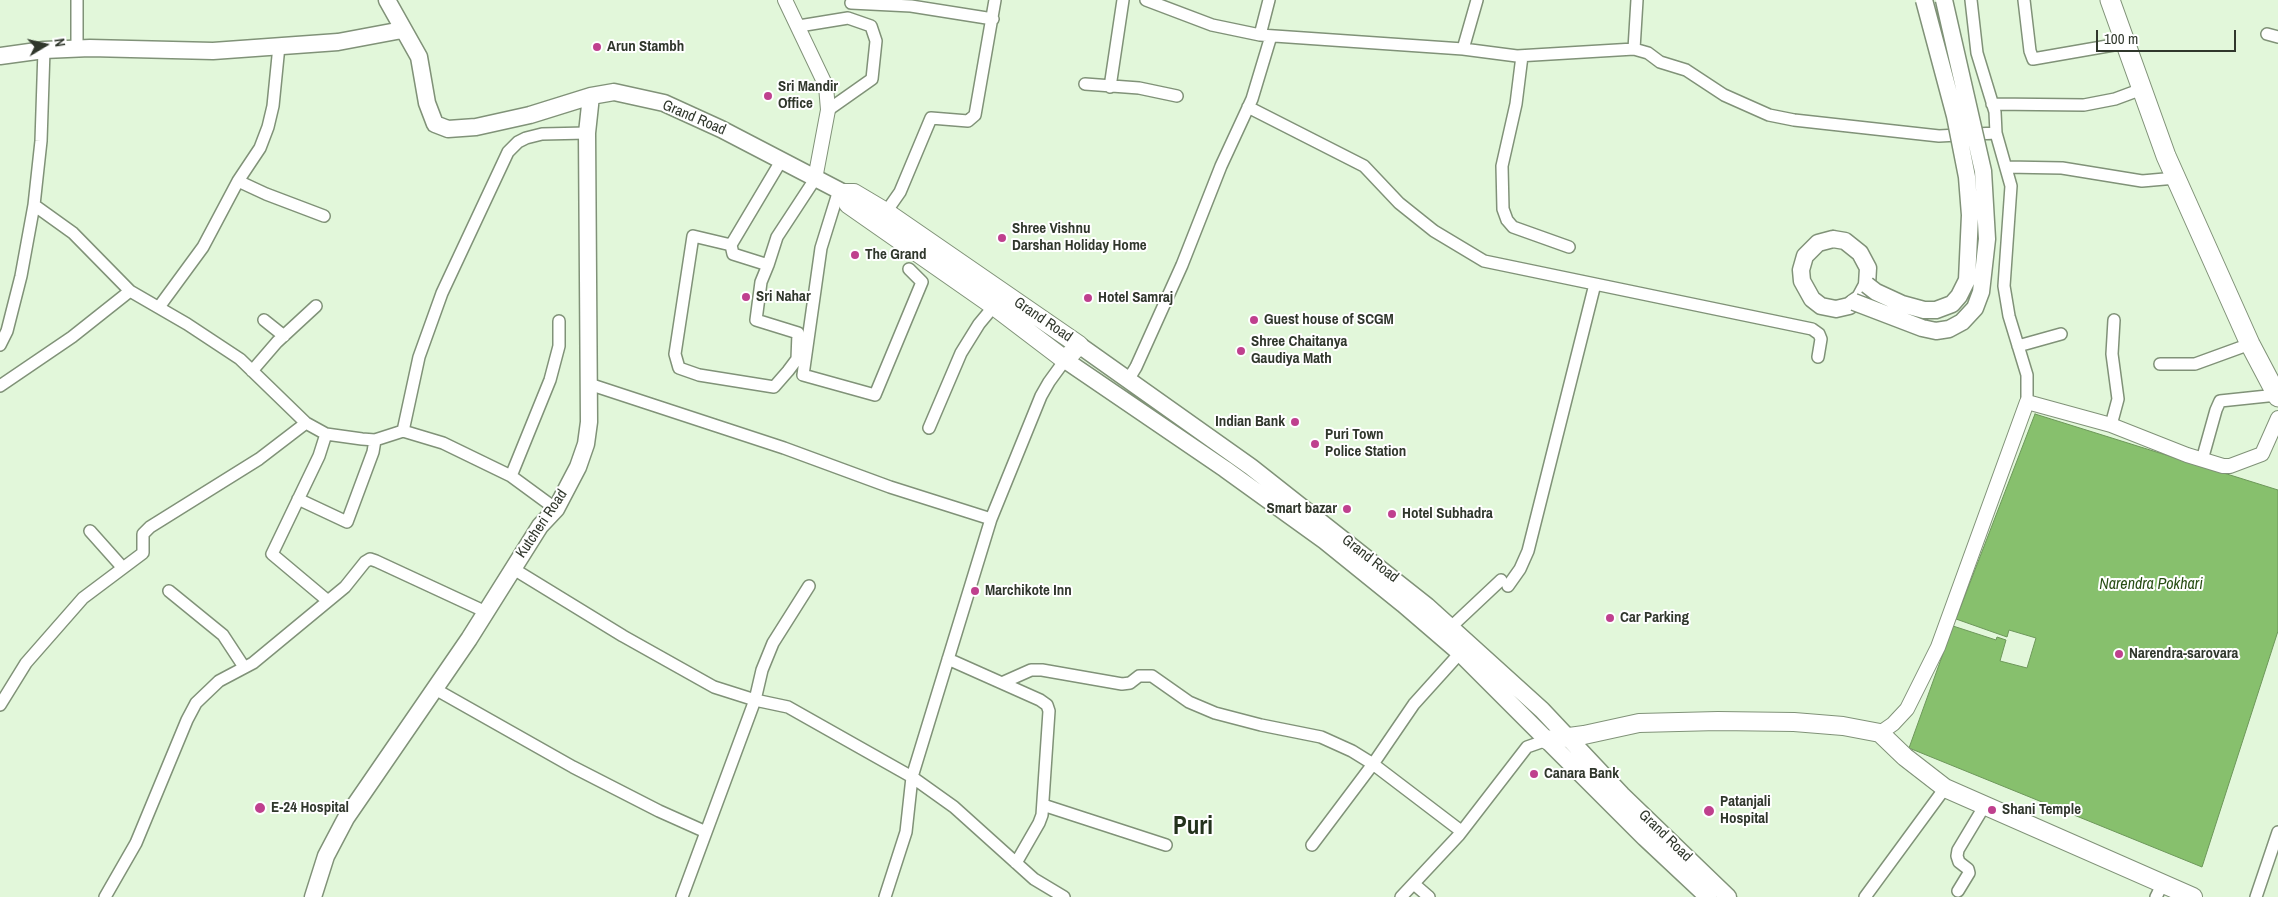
<!DOCTYPE html>
<html>
<head>
<meta charset="utf-8">
<style>
	body { margin:0 }
	#map { position:relative; width:2278px; height:897px; overflow:hidden; background:#e2f7da; font-family:"Archivo Narrow",sans-serif }
	canvas { display:block }
	.north { position:absolute; left:20px; top:20px; width:50px; height:50px; -webkit-text-stroke:4px #fff; paint-order:stroke; rotate:81deg; font-size:14px; font-weight:700; line-height:20px; text-align:center; color:#30372c }
	.north::after { content:''; display:block; margin:auto; width:18px; height:22px; background:#30372c; clip-path:polygon(50% 0,100% 100%,50% 72%,0 100%) }
	.scale { position:absolute; left:2096px; top:30px; width:140px; height:22px; box-sizing:border-box; border:2px solid #30372c; border-top:0; padding-left:6px; font-size:15px; line-height:18px; white-space:nowrap; color:#30372c; -webkit-text-stroke:4px #fff; paint-order:stroke }
</style>
</head>
<body>
<div id="map">
<canvas width="2278" height="897"></canvas>
<div class="north">N</div>
<div class="scale">100 m</div>
</div>
<script>
const g = document.querySelector('canvas').getContext('2d');
g.lineJoin = 'round';
function fill(path, color) {
  g.fillStyle = color;
  g.fill(path, 'evenodd');
}
function poly(rows) {
  const path = new Path2D();
  for (const r of rows) {
    path.moveTo(r[0], r[1]);
    for (let i = 2; i < r.length; i += 2) path.lineTo(r[i], r[i + 1]);
  }
  return path;
}
function trace(path, color, width, dash) {
  g.strokeStyle = color;
  g.lineWidth = width;
  g.lineCap = dash ? 'butt' : 'round';
  g.setLineDash(dash || []);
  g.stroke(path);
}
function label(font, color, halo, rows, align = 'center') {
  g.font = font + ' "Archivo Narrow",sans-serif';
  g.lineWidth = 4;
  g.setLineDash([]);
  g.textBaseline = 'middle';
  g.strokeStyle = halo;
  g.fillStyle = color;
  for (const [text, x, y, turn = 0] of rows) {
    g.save();
    g.translate(x, y);
    g.rotate((+turn || 0) * Math.PI / 180);
    g.textAlign = isNaN(turn) ? turn : align;
    if (halo) g.strokeText(text, 0, 0);
    g.fillText(text, 0, 0);
    g.restore();
  }
}
const water = poly([
	[2035,414,2278,490,2278,631,2202,867,1909,748,1953,626,1996,640,1997,637,2006,640,2000,661,2027,668,2036,638,2009,630,2007,637,1956,619,2035,414]
]);
fill(water, '#87c06d');
trace(water, '#6d975a', 1);
const minor = poly([
	[1146,0,1212,25,1260,35,1463,49,1517,56,1634,49,1648,53,1660,62,1686,70,1724,95,1769,115,1794,120,1939,136,1996,133,2011,186,2004,286,2009,316,2027,375,2027,402],
	[1971,0,1977,53,1995,112,1996,133],
	[2024,0,2030,51,2033,59,2125,43],
	[851,3,911,6,993,19],
	[799,26,848,18,871,26,876,41,872,79,828,110],
	[2267,34,2278,37],
	[1260,35,1269,0],
	[77,48,77,0],
	[1463,49,1477,0],
	[1634,49,1637,0],
	[1522,56,1516,104,1502,166,1503,209,1507,220,1513,227,1569,247],
	[1085,84,1139,88,1177,96],
	[1110,87,1123,0],
	[1992,104,2084,105,2115,99,2142,89],
	[1248,107,1364,166,1399,203,1434,231,1484,261,1812,329,1819,334,1821,339,1818,357],
	[2006,167,2062,168,2142,181,2176,178],
	[238,181,266,194,324,216],
	[839,190,821,248,803,375,875,395,922,282,909,269],
	[34,205,73,233,130,291,187,324,240,359,306,423,326,434,362,439,375,440,403,431,443,443,511,476,556,509],
	[886,212,900,192,931,118,968,121,975,115,995,0],
	[731,245,781,161],
	[768,265,733,254,731,245,693,236,675,354,679,368,699,375,774,387,788,371,797,359,798,333,756,320,761,282,768,265,777,237,815,179],
	[159,307,203,247,238,181,260,148,268,127,273,106,279,46],
	[264,320,284,336],
	[0,345,7,331,21,276,34,205,41,141,44,50],
	[2018,346,2061,334],
	[2160,364,2195,364,2250,344],
	[252,371,277,342,316,306],
	[1128,380,1136,367,1182,265,1221,166,1252,99,1271,36],
	[589,384,784,448,890,487,991,519],
	[0,386,72,337,130,291],
	[2111,425,2118,399,2112,354,2114,320],
	[929,428,961,353,979,324,994,306],
	[403,431,419,357,442,293,508,152,518,142,526,138,542,134,587,133],
	[326,434,319,456,272,554,328,601],
	[2202,460,2216,410,2220,401,2277,395],
	[511,476,550,380,559,346,559,321],
	[298,499,347,522,373,452,375,440],
	[90,531,123,568],
	[512,568,623,636,714,687,755,700,788,707,912,777,954,807,1034,879,1064,897],
	[1508,586,1520,569,1528,551,1595,284],
	[169,591,223,635,244,667],
	[1451,627,1501,580],
	[948,659,1040,700,1047,705,1049,711,1042,815,1039,823,1016,863],
	[1004,682,1031,670,1042,670,1122,684,1130,683,1139,676,1152,676,1189,702,1215,713,1261,725,1321,737,1352,751,1373,764,1461,831],
	[435,689,573,767,659,811,706,832],
	[0,705,26,663,83,598,143,553,143,534,150,527,259,459,306,423],
	[1043,805,1166,845],
	[1312,845,1373,764,1414,704,1460,653],
	[1414,884,1429,897],
	[1958,891,1969,873,1968,869,1959,862,1957,856,1958,850,1985,805],
	[105,897,136,843,187,720,196,703,219,681,253,663,345,587,365,562,370,559,376,561,486,612],
	[682,897,755,700,762,670,773,643,809,586],
	[885,897,906,832,912,777,991,519,1041,396,1049,382,1065,360],
	[1401,897,1459,835,1527,747,1547,740],
	[1865,897,1945,788],
	[2156,897,2163,883],
	[2256,897,2278,832]
]);
const tertiary = poly([
	[785,0,826,86,828,110,815,179],
	[1880,733,1893,724,1907,709,1938,647,2027,402,2111,425,2187,455,2223,466,2230,466,2262,454,2278,418]
]);
const secondary = poly([
	[387,0,419,57,427,103,435,124,448,129,476,127,530,115,591,96,614,92,664,103,721,129,844,193],
	[0,56,44,50,90,48,213,51,338,42,402,30],
	[1833,239,1845,241,1860,253,1868,268,1867,285,1860,298,1849,306,1836,309,1821,306,1812,299,1802,281,1801,270,1805,256,1818,243,1833,239],
	[1079,345,1251,467,1427,606,1542,710,1622,795,1728,897],
	[1065,360,1225,469,1325,541,1403,604,1460,653,1645,838,1708,897],
	[313,897,326,856,346,818,469,639,540,526,556,509,578,467,586,444,589,422,587,133,591,96]
]);
const primary = poly([
	[844,193,854,193,886,212,1079,345,1065,360,994,306,848,204,844,193],
	[1547,740,1584,735,1639,723,1718,721,1794,722,1843,726,1880,733,1905,757,1945,788,2193,897]
]);
const trunk = poly([
	[2110,0,2166,156,2250,344,2278,397]
]);
trace(minor, '#809278', 14);
trace(tertiary, '#809278', 16);
trace(secondary, '#809278', 19);
trace(primary, '#809278', 20);
trace(trunk, '#809278', 21);
trace(minor, '#fff', 11);
trace(tertiary, '#fff', 14);
trace(secondary, '#fff', 16);
trace(primary, '#fff', 18);
trace(trunk, '#fff', 19);
const secondaryBridge = poly([
	[1867,285,1876,292,1902,304,1924,310,1936,310,1952,304,1959,296,1967,280,1970,215,1967,177,1955,116,1924,0],
	[1854,302,1922,328,1936,331,1949,329,1962,322,1975,308,1981,292,1987,239,1983,171,1944,0]
]);
trace(secondaryBridge, '#809278', 19, []);
trace(secondaryBridge, '#fff', 16);
for (const [x, y, r, color] of [
	[597,47,5,"#bf408e"],
	[768,96,5,"#bf408e"],
	[1002,238,5,"#bf408e"],
	[855,255,5,"#bf408e"],
	[746,297,5,"#bf408e"],
	[1088,298,5,"#bf408e"],
	[1254,320,5,"#bf408e"],
	[1241,351,5,"#bf408e"],
	[1295,422,5,"#bf408e"],
	[1315,444,5,"#bf408e"],
	[1347,509,5,"#bf408e"],
	[1392,514,5,"#bf408e"],
	[975,591,5,"#bf408e"],
	[1610,618,5,"#bf408e"],
	[2119,654,5,"#bf408e"],
	[1534,774,5,"#bf408e"],
	[260,808,6,"#bf408e"],
	[1992,810,5,"#bf408e"],
	[1709,811,6,"#bf408e"]
]) {
  const dot = new Path2D();
  dot.arc(x, y, r, 0, 2 * Math.PI);
  g.fillStyle = color;
  g.fill(dot);
  trace(dot, '#fff', 2);
}
label('bold 15px', '#30372c', '#fff', [
	["Arun Stambh",607,47],
	["Sri Mandir",778,87],
	["Office",778,104],
	["Shree Vishnu",1012,229],
	["Darshan Holiday Home",1012,246],
	["The Grand",865,255],
	["Sri Nahar",756,297],
	["Hotel Samraj",1098,298],
	["Guest house of SCGM",1264,320],
	["Shree Chaitanya",1251,342],
	["Gaudiya Math",1251,359],
	["Indian Bank",1285,422,"right"],
	["Puri Town",1325,435],
	["Police Station",1325,452],
	["Smart bazar",1337,509,"right"],
	["Hotel Subhadra",1402,514],
	["Marchikote Inn",985,591],
	["Car Parking",1620,618],
	["Narendra-sarovara",2129,654],
	["Canara Bank",1544,774],
	["Patanjali",1720,802],
	["Hospital",1720,819],
	["E-24 Hospital",271,808],
	["Shani Temple",2002,810]
], 'left');
label('15px', '#30372c', '#fff', [
	["Grand Road",694,118,23],
	["Grand Road",1043,320,34],
	["Kutcheri Road",542,524,-56],
	["Grand Road",1370,559,38],
	["Grand Road",1665,836,44]
]);
label('italic 16px', '#294e15', '#fff', [
	["Narendra Pokhari",2151,585]
]);
label('bold 25px', '#23321c', '#fff', [
	["Puri",1193,827]
]);
</script>
</body>
</html>
